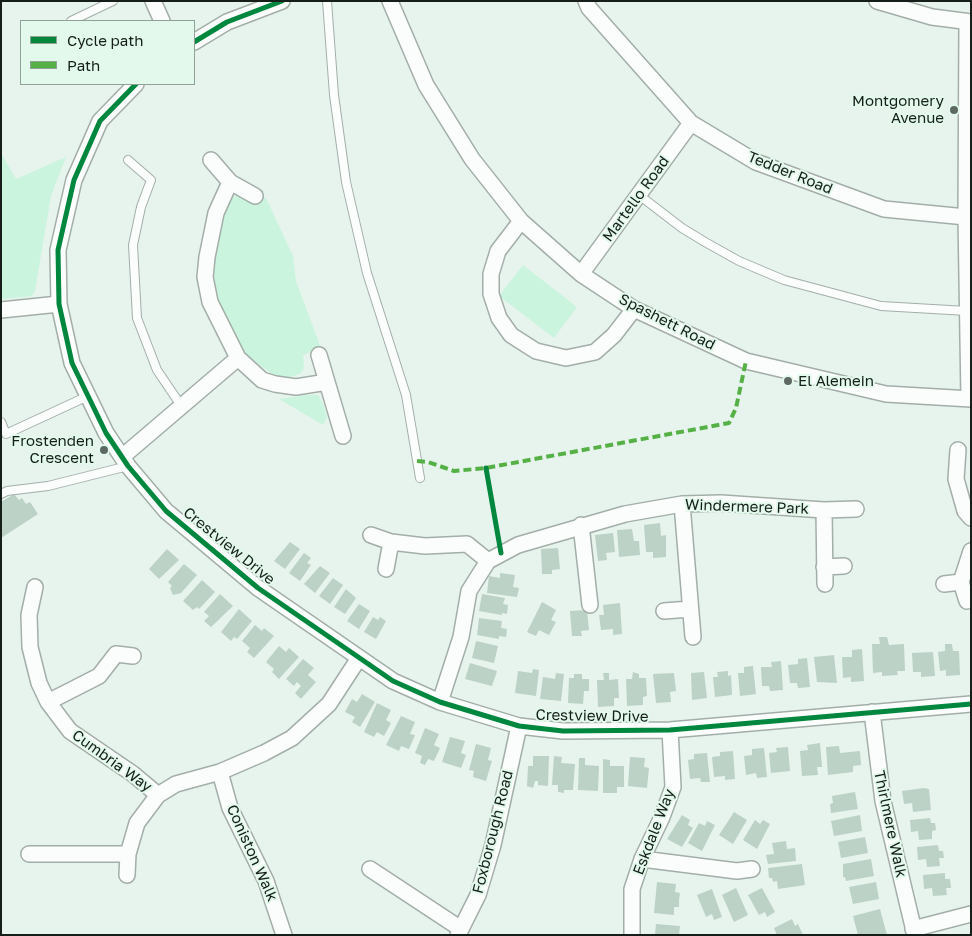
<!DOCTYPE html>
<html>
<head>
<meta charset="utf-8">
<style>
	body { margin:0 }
	#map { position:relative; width:972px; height:936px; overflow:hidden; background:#e7f4ed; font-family:"Golos Text",sans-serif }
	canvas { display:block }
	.frame { position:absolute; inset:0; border:2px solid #161e1a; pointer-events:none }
	.legend { position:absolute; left:20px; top:20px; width:175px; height:65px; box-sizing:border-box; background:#e2f9ec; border:1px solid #90a198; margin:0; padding:6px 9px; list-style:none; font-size:15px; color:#161e1a }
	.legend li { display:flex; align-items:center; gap:10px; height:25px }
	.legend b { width:25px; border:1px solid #90a198 }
</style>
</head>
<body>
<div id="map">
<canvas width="972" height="936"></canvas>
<div class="frame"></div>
<ul class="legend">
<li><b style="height:6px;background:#00873e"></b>Cycle path</li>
<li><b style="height:6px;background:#55b145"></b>Path</li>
</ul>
</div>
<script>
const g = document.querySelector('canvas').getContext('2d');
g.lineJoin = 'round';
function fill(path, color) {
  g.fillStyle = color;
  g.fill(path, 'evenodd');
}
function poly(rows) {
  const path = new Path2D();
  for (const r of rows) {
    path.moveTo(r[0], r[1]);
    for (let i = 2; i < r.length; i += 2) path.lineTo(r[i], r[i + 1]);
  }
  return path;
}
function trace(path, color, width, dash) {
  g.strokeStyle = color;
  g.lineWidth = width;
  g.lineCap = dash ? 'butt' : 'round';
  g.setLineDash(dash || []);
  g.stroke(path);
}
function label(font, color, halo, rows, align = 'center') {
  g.font = font + ' "Golos Text",sans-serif';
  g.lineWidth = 4;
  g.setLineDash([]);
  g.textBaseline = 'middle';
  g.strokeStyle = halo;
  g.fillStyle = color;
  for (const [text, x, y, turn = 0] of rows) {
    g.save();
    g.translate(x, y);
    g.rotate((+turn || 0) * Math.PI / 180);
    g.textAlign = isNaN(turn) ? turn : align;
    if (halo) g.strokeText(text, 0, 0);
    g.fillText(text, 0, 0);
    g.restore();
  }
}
fill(poly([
	[1,153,16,179,66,157,51,196,35,291,32,296,1,299],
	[240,195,266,198,293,256,296,281,321,348,303,355,304,368,300,374,290,377,276,377,241,351,217,309,209,277,216,228,228,198],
	[523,265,577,307,554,338,499,296],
	[308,395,318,395,323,404,327,417,323,425,279,399]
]), '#caf4de');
fill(poly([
	[14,494,19,500,22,498,26,504,30,502,38,514,1,538,1,502],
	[660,523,661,536,666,535,666,557,653,558,653,552,646,552,644,525],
	[632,529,634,541,639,541,640,555,619,557,617,530],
	[613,533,615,552,606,553,607,560,598,561,595,535],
	[290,542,300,549,285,569,274,561],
	[558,548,560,569,552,570,552,574,542,574,541,549],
	[167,549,179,560,159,579,149,569],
	[304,553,311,558,307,563,311,565,300,581,289,573],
	[184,564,197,575,181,593,173,595,170,588,172,586,168,582],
	[320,566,330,573,315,593,304,584],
	[500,573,515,575,513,587,519,588,517,597,487,593,489,576,500,578],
	[333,578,343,585,330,604,319,596],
	[202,580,215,592,199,609,197,607,193,610,183,601],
	[346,589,356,598,345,614,334,607],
	[220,594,233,606,211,627,204,621,209,616,204,612],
	[482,594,505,598,503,604,508,605,507,614,502,613,502,615,479,611],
	[542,602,556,610,551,620,556,622,549,635,539,630,536,636,527,632],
	[620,603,622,634,613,635,613,629,601,630,599,615,604,615,603,605],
	[359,604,370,611,359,629,347,621],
	[239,609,252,621,237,639,234,637,231,641,221,632],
	[587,610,589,630,581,631,582,636,572,636,570,611],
	[373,617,378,620,380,617,386,621,376,639,364,632],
	[479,618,502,621,501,628,507,629,506,637,499,636,499,639,477,635],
	[255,625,262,631,264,628,274,636,254,658,247,652,250,648,242,641],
	[879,637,887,637,889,645,904,644,905,671,897,671,898,675,882,676,882,672,873,673,872,644,880,644],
	[476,641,498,646,494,663,472,658],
	[945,644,952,644,953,651,959,651,960,675,946,676,946,670,940,671,938,652,945,651],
	[279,646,286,652,289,648,299,657,279,679,272,672,274,669,266,662],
	[862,649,864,681,851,682,851,677,843,678,842,657,852,657,852,650],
	[933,652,935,676,921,677,921,672,913,672,912,653],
	[834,655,837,683,817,682,814,657],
	[807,658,810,687,798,688,797,683,790,683,788,665,798,664,798,659],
	[303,659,314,668,308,675,316,682,301,699,295,693,301,686,297,682,294,686,286,679],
	[781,661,783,690,770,691,769,686,762,686,761,667,772,667,771,662],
	[470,663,497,671,492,686,465,679],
	[753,666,756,694,740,696,738,673,744,673,744,667],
	[533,669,539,670,536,696,515,693,518,671,532,673],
	[728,671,728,676,731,675,732,695,715,697,713,677,718,677,717,672],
	[633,672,639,674,639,678,646,678,647,696,643,697,643,705,627,706,626,679,632,679],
	[704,672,707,698,692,700,691,673],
	[556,673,564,674,561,701,540,699,543,677,555,679],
	[603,673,609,673,609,680,618,679,619,698,614,698,614,706,598,707,597,680,604,680],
	[674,673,676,691,670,692,671,702,656,703,653,674],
	[574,674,582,674,582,679,589,679,589,691,584,691,583,704,568,703,569,678,574,678],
	[362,694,375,702,360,727,352,722,355,717,345,712,352,699,357,702],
	[377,703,391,710,386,720,391,723,384,736,377,732,374,737,364,732],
	[401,716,415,722,410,734,415,735,409,749,401,746,399,751,386,745],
	[425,728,439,734,434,745,440,748,434,761,428,759,425,765,420,763,422,756,415,753],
	[450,737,465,741,461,753,466,755,461,768,442,762],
	[820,743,822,767,817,767,818,775,802,776,800,751,808,750,807,745],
	[476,744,491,748,488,760,492,761,486,781,473,777,474,771,469,770],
	[839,746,840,753,860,751,861,765,853,766,853,772,828,775,826,747],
	[788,747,790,771,771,773,769,753,777,752,776,748],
	[764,748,767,777,757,778,756,773,746,775,744,756,752,755,752,749],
	[733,751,735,779,725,780,725,776,714,777,712,757,720,756,720,752],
	[707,753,710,782,701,782,700,778,690,779,688,760,694,759,694,754],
	[533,756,549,756,548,786,538,785,538,781,535,781,533,788,527,786,528,766,533,766],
	[554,756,562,757,561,763,575,764,573,790,564,790,564,793,558,792,558,785,552,785],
	[630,757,645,758,644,767,649,768,647,788,628,786],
	[579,758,585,758,585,765,599,766,598,791,578,790],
	[603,759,610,760,610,766,624,766,624,787,617,787,617,793,603,793],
	[924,788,929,789,931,810,913,812,912,803,904,804,902,791],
	[855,792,858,809,831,813,830,804,833,803,832,796],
	[734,812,747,820,733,844,719,835],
	[682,815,690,820,688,825,693,828,682,847,667,839],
	[860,815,862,831,834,836,831,821],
	[930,818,931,823,935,823,936,830,932,831,932,839,919,840,918,831,911,832,910,820],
	[755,820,760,824,763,820,770,824,757,849,743,840],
	[707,821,715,825,702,851,688,843,699,823,705,826],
	[865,837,868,853,841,858,838,842],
	[786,841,787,849,795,848,796,861,768,864,766,855,774,854,772,843],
	[938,845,939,851,943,851,944,858,939,858,940,866,927,867,926,859,918,860,917,847],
	[871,859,874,876,846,881,845,877,843,877,843,864],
	[802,864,805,885,778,889,777,881,773,882,772,878,769,878,768,868],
	[945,873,945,879,950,879,951,888,946,888,947,895,933,896,932,888,924,889,923,875],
	[657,882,676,884,675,892,680,893,679,900,679,907,674,907,674,915,654,913],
	[876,882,879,899,853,904,849,887],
	[736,888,748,915,734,922,722,895],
	[762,888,775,912,767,917,765,912,759,915,748,895],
	[712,889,722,917,714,920,712,914,706,917,697,895],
	[880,909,887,935,858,935,853,916],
	[792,919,795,926,798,924,803,935,777,935,774,928],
	[656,924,680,926,679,935,655,935]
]), '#bcd2c6');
const service = poly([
	[327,1,334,95,346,182,367,273,406,395,420,478],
	[71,21,113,1],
	[128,160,151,180,141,207,133,245,137,318,157,370,182,407],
	[639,195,682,228,705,242,739,261,784,280,881,306,967,311],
	[1,422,6,434,88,396],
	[1,494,7,491,48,486,128,466]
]);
const minor = poly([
	[153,1,162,21],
	[390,1,426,85,472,159,521,221,581,274,634,309,746,361,886,394,971,399],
	[586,1,589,8,691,123,756,162,884,209,966,217],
	[877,1,932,17,971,22],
	[967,22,966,217,969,399],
	[194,42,227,22,282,1],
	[136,84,100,121,74,180,58,250,59,304,72,363,106,433,128,466,166,511,258,588,393,681,440,702,519,726,563,731,670,730,971,704],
	[211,160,230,182,216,213,207,257,205,277,210,302,238,358,262,380,275,384,296,387,327,382,343,436],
	[230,182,255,196],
	[521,221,498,251,491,274,491,294,499,318,511,335,536,351,566,358,595,352,614,335,634,309],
	[581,274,691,123],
	[1,310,59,304],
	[319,355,327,382],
	[958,450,956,479,965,511,971,518],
	[122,457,238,358],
	[682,504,693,637],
	[824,510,825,584],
	[581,525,590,605],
	[371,535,391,542,425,546,467,544,488,561],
	[824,567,844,566],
	[386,569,391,542],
	[944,584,961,582],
	[35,587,29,615,30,647,39,683,48,702,70,731,133,774,158,795],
	[967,601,961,582,971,551],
	[664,611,690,609],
	[116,654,133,656],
	[48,702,99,676,116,654],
	[440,702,461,637,469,591,488,561,518,545,625,514,682,504,721,503,824,510,856,509],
	[872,712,883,801,915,935],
	[220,772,230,808,266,881,284,935],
	[29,854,128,854],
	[642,859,737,871,752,869],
	[370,869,461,929],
	[127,875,128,854,137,823,158,795,176,784,220,772,264,753,292,738,329,704,359,658],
	[913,929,971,914],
	[458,935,478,895,493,845,519,726],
	[632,935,632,889,642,859,662,817,673,787,670,730]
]);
trace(service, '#a3aea8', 10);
trace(minor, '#a3aea8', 18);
trace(service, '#fbfdfc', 8);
trace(minor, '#fbfdfc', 15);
trace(poly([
	[417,461,428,462,454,471,486,468,729,423,736,408,746,361]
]), '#55b145', 4, [8, 4]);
trace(poly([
	[194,42,227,22,282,1],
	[136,84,100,121,74,180,58,250,59,304,72,363,106,433,128,466,166,511,258,588,393,681,440,702,519,726,563,731,670,730,971,704],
	[486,468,501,553]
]), '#00873e', 5);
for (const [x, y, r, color] of [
	[954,110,5,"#5f6964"],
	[788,381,5,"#5f6964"],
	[104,450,5,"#5f6964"]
]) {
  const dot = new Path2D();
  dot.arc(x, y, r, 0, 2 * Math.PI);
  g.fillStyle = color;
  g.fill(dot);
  trace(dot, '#e2f9ec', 2);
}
label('15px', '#161e1a', '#e2f9ec', [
	["Montgomery",944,101],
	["Avenue",944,118],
	["El Alemein",798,381,"left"],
	["Frostenden",94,441],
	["Crescent",94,458]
], 'right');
label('15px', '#161e1a', '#e2f9ec', [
	["Tedder Road",790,173,22],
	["Martello Road",636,199,-54],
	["Spashett Road",667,322,27],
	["Windermere Park",747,507,2],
	["Crestview Drive",229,546,39],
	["Crestview Drive",592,716,1],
	["Cumbria Way",112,761,36],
	["Thirlmere Walk",890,824,78],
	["Foxborough Road",493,832,-76],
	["Eskdale Way",654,832,-69],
	["Coniston Walk",252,853,66]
]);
</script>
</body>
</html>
